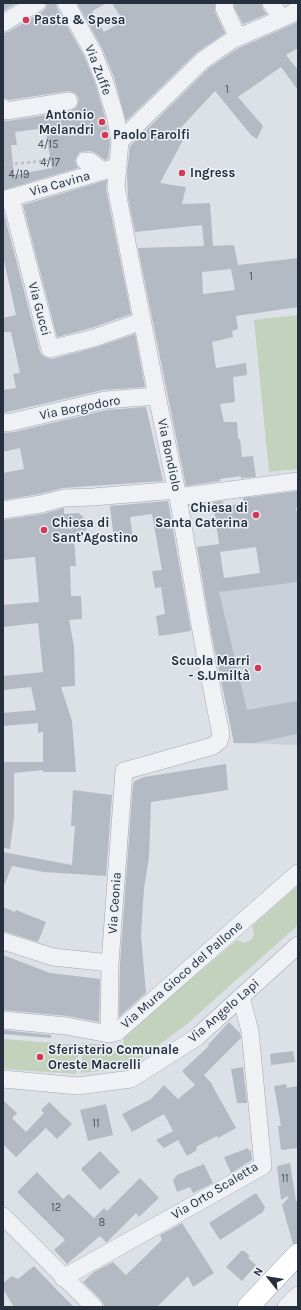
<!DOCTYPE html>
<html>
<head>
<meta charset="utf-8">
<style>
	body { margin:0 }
	#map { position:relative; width:301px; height:1310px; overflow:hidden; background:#dce1e7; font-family:Karla,sans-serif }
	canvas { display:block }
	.frame { position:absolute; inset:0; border:4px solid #252f3e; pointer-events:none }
	.north { position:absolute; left:249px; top:1258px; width:40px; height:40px; -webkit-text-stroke:3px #ebf0f5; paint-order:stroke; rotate:300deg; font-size:11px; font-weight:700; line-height:16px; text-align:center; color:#252f3e }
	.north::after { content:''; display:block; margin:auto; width:14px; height:18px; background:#252f3e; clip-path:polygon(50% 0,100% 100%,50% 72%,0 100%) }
</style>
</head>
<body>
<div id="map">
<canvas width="301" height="1310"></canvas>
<div class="frame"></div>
<div class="north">N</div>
</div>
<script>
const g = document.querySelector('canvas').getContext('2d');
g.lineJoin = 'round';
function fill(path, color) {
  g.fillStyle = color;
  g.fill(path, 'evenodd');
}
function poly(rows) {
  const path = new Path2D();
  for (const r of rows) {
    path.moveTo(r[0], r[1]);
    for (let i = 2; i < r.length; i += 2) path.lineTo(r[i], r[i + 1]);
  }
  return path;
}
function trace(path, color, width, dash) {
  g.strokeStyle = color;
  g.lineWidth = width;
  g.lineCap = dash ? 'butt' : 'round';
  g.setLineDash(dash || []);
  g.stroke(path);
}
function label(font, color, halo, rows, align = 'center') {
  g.font = font + ' Karla,sans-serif';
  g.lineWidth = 3;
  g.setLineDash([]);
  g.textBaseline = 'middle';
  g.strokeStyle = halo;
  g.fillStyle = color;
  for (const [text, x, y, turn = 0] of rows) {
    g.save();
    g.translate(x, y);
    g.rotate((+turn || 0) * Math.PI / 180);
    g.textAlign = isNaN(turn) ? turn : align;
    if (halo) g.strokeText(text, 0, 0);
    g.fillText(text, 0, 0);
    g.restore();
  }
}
fill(poly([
	[298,582,298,745,234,743,204,593]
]), '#cad0d9');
fill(poly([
	[298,315,298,469,269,472,254,320],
	[298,885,298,925,187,1024,128,1068,81,1073,83,1043,106,1045,108,1049,111,1052,118,1051,123,1046,124,1040,122,1037,237,940,245,943,251,940,254,934,252,926],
	[3,1039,79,1045,76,1074,3,1069]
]), '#c3d2bd');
fill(poly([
	[3,3,17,3,3,11],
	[47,3,56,3,57,8,84,56,95,83,105,117,110,142,108,159,105,160,96,153,90,151,80,152,77,156,75,161,78,168,3,190,3,120,8,121,71,111,76,108,78,104,79,99,76,94,72,92,68,91,9,100,3,98,3,33,8,32,42,12,46,8],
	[45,128,52,168,14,175,11,145,17,145,15,132],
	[77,3,107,3,92,11,104,32,123,21,112,3,215,3,215,12,225,33,196,53,126,121,114,77,102,48],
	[235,3,261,3,263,9,267,14,243,24,234,7],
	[298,22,298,48,286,55,298,70,298,90,281,67,238,97,263,126,257,139,251,135,215,91,175,134,183,140,160,183,186,187,182,204,210,203,213,246,234,245,238,265,298,258,298,307,236,316,238,329,232,331,233,337,212,342,216,368,246,363,247,375,233,377,235,402,220,404,224,422,237,422,238,439,240,439,242,457,253,456,256,477,241,478,241,476,220,479,220,481,186,486,138,248,204,246,202,225,135,232,128,198,127,173,130,146,209,68,237,49],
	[231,269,235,290,203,294,202,272],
	[107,180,106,189,131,314,91,328,57,337,23,205],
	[3,210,40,352,43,356,47,358,52,359,97,347,135,334,145,387,103,390,3,413,3,390,16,388,13,374,20,373,11,332,3,332,3,318,16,315,3,256],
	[146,407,163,481,63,488,39,494,3,500,3,473,24,469,20,448,3,452,3,433,14,432,107,410],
	[298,491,298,507,296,508,298,519,298,582,219,592,247,710,298,701,298,734,254,743,234,743,212,637,197,547,219,544,213,502,223,501,223,507,244,503,243,498],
	[256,547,260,573,224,578,220,552],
	[168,501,191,631,159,636,156,616,165,614,161,587,155,588,152,571,162,570,152,514,130,517,133,538,114,540,110,506],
	[64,508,64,514,79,513,86,520,87,528,84,533,74,537,76,566,70,566,71,596,81,596,82,619,69,620,74,646,75,686,61,687,72,721,76,772,43,772,43,770,14,773,14,817,10,849,3,848,3,762,43,762,43,732,38,733,38,723,3,726,3,713,36,710,31,687,3,690,3,676,43,672,38,623,3,627,3,605,39,602,35,557,3,560,3,520,43,514],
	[226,764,228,790,151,802,149,857,144,888,141,935,146,993,119,1017,120,963,133,784,135,781,144,777],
	[73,790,112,795,106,876,44,872,12,866,3,888,3,852,72,865,75,826,71,826],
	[3,907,15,912,16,910,46,922,38,942,3,931],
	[3,955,50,973,100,979,99,1022,67,1016,3,1010],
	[229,1022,240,1033,241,1038,204,1075,212,1084,212,1085,236,1128,218,1138,217,1136,196,1147,197,1150,187,1156,178,1140,164,1148,156,1140,173,1131,164,1114,132,1132,122,1114,151,1099,164,1085,178,1099,195,1085,182,1071,209,1046,208,1045],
	[3,1030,51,1035,51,1038,3,1034],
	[293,1051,295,1062,271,1065,270,1054],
	[243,1067,247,1103,237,1103,231,1069],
	[286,1084,287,1088,298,1086,298,1148,281,1150,278,1126,281,1126,274,1086],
	[3,1100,17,1113,12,1118,26,1132,44,1113,41,1110,49,1102,72,1124,57,1139,46,1128,16,1157,3,1144],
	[106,1104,113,1135,88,1141,80,1110],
	[248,1148,249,1151,251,1150,252,1160,231,1173,224,1157],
	[100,1151,120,1172,100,1190,81,1169],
	[290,1163,296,1201,298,1201,298,1242,293,1244,282,1205,289,1197,288,1196,281,1200,277,1166],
	[204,1164,213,1183,193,1193,190,1187,177,1192,173,1180,177,1175],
	[37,1172,63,1199,69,1194,94,1218,104,1208,107,1211,140,1178,159,1198,139,1217,136,1213,107,1242,106,1242,100,1236,67,1264,54,1250,65,1240,17,1192],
	[256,1193,265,1207,263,1212,220,1240,209,1223],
	[182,1223,214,1273,193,1287,188,1276,157,1307,105,1307,101,1300,83,1282,94,1272,113,1262,126,1275,162,1240,160,1235],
	[241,1251,244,1251,250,1256,248,1258,256,1265,242,1281,226,1267],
	[34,1266,56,1289,74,1307,14,1307,3,1289,3,1283,12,1276,18,1279]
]), '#b3bac4');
const minor = poly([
	[66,3,93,52,104,80,115,115,120,141,116,187,157,396,178,497,205,654,221,735,219,741,213,746,124,771,110,963,109,1034],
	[225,3,224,8,238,37],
	[271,3,282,18],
	[3,23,37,3],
	[3,108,6,111,69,101],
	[120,141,203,60,232,40,290,15,298,9],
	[85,161,90,161,103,171],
	[11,199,50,349,94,338,142,321],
	[3,200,117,167],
	[3,423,12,422,105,400,157,396],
	[178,497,298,481],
	[3,510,41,504,64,498,93,497,177,490],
	[3,941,53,957,110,963],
	[3,1020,66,1026,109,1034,117,1032,298,873],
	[3,1079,78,1086,131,1079,197,1037,298,945],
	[3,1216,94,1307],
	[63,1278,263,1166,250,1031,241,997],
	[286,1307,298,1295]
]);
const major = poly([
	[248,1307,298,1254]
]);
trace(minor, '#a1a8b1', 18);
trace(major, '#9ba6b3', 22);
trace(poly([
	[3,165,51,160]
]), '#babfc5', 2.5, [3, 3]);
trace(minor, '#eff1f5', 17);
trace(major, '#fff', 21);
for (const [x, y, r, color] of [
	[26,20,4,"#d53857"],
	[102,122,4,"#d53857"],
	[105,135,4,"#d53857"],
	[182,173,4,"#d53857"],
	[256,515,4,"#d53857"],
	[44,530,4,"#d53857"],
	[258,668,4,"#d53857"],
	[40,1057,4,"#d53857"]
]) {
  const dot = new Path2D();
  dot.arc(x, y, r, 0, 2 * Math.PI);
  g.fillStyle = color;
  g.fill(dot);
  trace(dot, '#ebf0f5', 1.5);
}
label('11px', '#485260', null, [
	["1",227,90],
	["4/15",48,145],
	["4/17",50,163],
	["4/19",19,175],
	["1",251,277],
	["11",96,1124],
	["11",285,1179],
	["12",56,1208],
	["8",102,1223]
]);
label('bold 13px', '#252f3e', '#ebf0f5', [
	["Pasta & Spesa",34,20],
	["Antonio",94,115,"right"],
	["Melandri",94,130,"right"],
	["Paolo Farolfi",113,135],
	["Ingress",190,173],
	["Chiesa di",248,508,"right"],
	["Santa Caterina",248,523,"right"],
	["Chiesa di",52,523],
	["Sant'Agostino",52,538],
	["Scuola Marri",250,661,"right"],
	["- S.Umiltà",250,676,"right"],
	["Sferisterio Comunale",48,1050],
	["Oreste Macrelli",48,1065]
], 'left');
label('13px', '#252f3e', '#ebf0f5', [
	["Via Zuffe",98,70,69],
	["Via Cavina",60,184,-16],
	["Via Gucci",39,309,75],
	["Via Borgodoro",80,408,-11],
	["Via Bondiolo",169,455,78],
	["Via Ceonia",115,903,-86],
	["Via Mura Gioco del Pallone",182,975,-41],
	["Via Angelo Lapi",224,1011,-41],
	["Via Orto Scaletta",215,1191,-31]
]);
</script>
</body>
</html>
